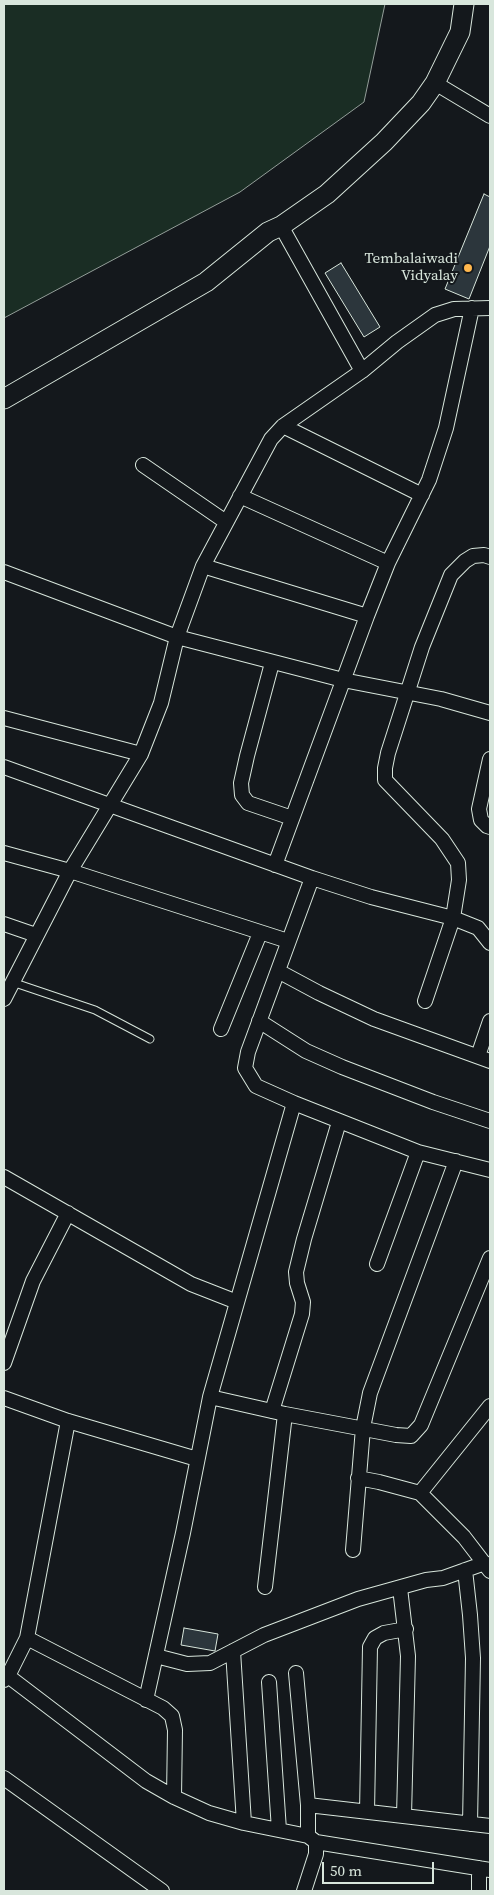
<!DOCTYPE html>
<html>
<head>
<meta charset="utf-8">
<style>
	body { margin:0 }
	#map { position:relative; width:494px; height:1895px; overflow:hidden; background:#14181c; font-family:"Source Serif 4",serif }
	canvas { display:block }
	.frame { position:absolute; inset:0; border:5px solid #d8e6dc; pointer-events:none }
	.scale { position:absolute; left:322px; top:1862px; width:112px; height:22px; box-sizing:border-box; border:2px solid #d8e6dc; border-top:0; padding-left:6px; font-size:15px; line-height:18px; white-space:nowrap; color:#d8e6dc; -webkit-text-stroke:4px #14181c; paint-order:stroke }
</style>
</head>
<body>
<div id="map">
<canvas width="494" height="1895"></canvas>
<div class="frame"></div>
<div class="scale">50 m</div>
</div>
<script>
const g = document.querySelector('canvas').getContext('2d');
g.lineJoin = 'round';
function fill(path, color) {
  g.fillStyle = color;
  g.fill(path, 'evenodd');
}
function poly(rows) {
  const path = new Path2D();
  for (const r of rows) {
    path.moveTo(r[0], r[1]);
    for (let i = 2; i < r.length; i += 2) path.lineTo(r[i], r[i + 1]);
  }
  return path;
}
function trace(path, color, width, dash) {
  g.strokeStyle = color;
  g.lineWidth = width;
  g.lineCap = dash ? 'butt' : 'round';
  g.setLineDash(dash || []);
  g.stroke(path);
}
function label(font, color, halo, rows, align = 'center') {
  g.font = font + ' "Source Serif 4",serif';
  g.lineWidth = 4;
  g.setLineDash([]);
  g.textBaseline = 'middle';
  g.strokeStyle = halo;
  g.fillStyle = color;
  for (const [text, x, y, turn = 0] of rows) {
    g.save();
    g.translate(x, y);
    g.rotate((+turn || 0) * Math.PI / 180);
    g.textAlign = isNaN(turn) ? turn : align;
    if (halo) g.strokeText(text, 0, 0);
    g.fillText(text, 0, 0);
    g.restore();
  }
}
const green = poly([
	[4,4,385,4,364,102,240,192,4,318,4,4]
]);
fill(green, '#1a2d24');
trace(green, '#939e99', 1);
const building = poly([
	[484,194,490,197,490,246,469,299,445,289,484,194],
	[341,263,380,327,364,337,325,273,341,263],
	[184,1628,218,1634,215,1651,181,1645,184,1628]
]);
fill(building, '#2c363c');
trace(building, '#d8e6dc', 1);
const lane = poly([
	[12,982,95,1010,150,1039]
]);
const street = poly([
	[435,83,490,116],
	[281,226,362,371],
	[283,426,422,495],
	[143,465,226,522],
	[240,496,388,563],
	[203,566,367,616],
	[4,572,177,637,343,680,441,699,490,713],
	[272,663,247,756,241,783,242,795,248,803,292,818],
	[4,718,141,754],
	[490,759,479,809,481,820,487,826,490,827],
	[4,767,312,878,371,897,453,918,478,928,490,943],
	[4,853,70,871,288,941],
	[275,865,367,616,388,563,429,480,446,428,472,308],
	[312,878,248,1052,245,1068,256,1086,294,1103,418,1152,490,1170],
	[4,924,36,935],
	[278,971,319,993,374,1019,490,1061],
	[4,999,70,871,141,754,161,703,177,637,203,566,271,439,283,426,362,371,397,342,435,315,454,309,490,308],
	[425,1001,453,918,459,880,458,863,442,839,385,780,385,768,388,753,422,647,451,575,465,561,473,556,484,555,490,557],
	[259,1021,306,1051,342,1067,433,1102,490,1121],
	[221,1029,260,933],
	[478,1056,490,1021],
	[4,1177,191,1284,237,1302],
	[377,1264,418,1152],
	[4,1363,33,1281,68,1213],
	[210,1397,285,1414,396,1435,411,1436,421,1425,490,1258],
	[4,1398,68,1421,197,1459],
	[272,1411,302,1314,303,1302,297,1283,296,1272,304,1239,339,1122],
	[358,1478,379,1482,420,1493,464,1537,490,1571],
	[420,1493,490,1406],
	[353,1550,363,1428,370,1393,456,1161],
	[465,1570,470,1615,473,1658,470,1824],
	[265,1587,285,1414],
	[400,1588,408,1656,404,1816],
	[27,1638,163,1708,172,1716,175,1730,174,1797],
	[233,1651,244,1823],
	[156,1656,187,1664,210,1663,264,1635,358,1599,426,1580,443,1578,485,1563],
	[296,1673,308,1805,308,1836],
	[8,1676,146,1781,174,1797,209,1813,244,1823,308,1836,316,1842,316,1854,304,1891],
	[4,1680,8,1676,27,1638,68,1421],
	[269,1682,279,1830],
	[146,1700,183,1533,210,1397,294,1103],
	[4,1778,162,1891],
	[308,1805,490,1826],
	[367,1812,370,1647,375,1638,384,1633,406,1629],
	[316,1842,490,1870],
	[479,1868,479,1891]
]);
const secondary = poly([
	[4,399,206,282,268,232,281,226,327,194,384,142,421,103,435,83,460,32,464,4]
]);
trace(lane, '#d8e6dc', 9);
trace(street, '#d8e6dc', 16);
trace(secondary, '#d8e6dc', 21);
trace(lane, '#14181c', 7);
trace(street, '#14181c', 14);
trace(secondary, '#14181c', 19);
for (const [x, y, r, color] of [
	[468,268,5,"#ffb74d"]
]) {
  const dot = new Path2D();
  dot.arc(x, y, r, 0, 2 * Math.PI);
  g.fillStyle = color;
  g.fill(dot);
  trace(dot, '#14181c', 2);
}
label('15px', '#d8e6dc', '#14181c', [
	["Tembalaiwadi",458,259],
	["Vidyalay",458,276]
], 'right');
</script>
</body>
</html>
